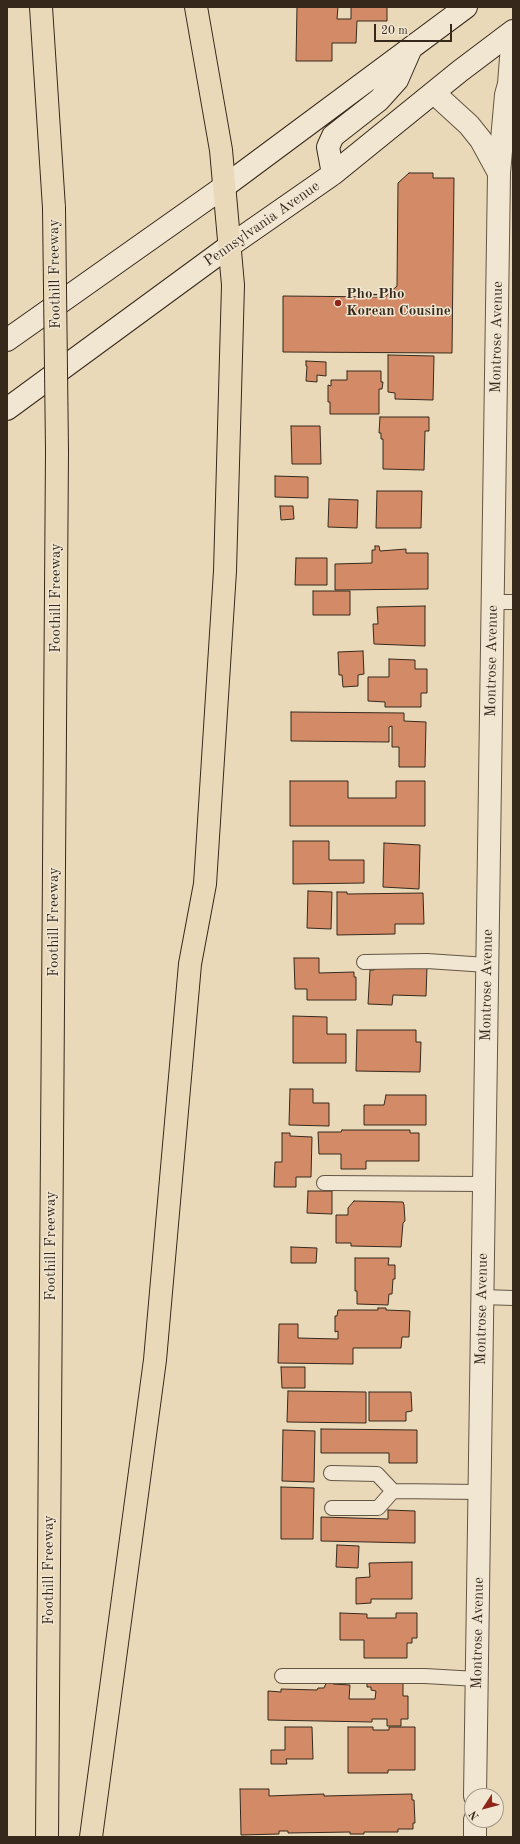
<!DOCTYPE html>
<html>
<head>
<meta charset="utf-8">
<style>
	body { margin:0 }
	#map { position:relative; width:520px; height:1844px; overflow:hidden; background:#ead9b9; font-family:"Old Standard TT",serif }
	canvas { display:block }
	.frame { position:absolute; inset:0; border:8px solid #36291c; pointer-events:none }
	.north { position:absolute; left:464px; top:1788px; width:40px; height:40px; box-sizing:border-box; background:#f1e6d2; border:1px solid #a69a89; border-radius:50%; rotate:234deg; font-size:11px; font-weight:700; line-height:16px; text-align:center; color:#36291c }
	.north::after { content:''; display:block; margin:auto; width:14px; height:18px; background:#8f2418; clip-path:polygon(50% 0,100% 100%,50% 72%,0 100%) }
	.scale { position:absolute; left:374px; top:24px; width:78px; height:18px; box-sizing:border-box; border:2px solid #36291c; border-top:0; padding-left:5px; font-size:12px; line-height:14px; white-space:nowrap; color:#36291c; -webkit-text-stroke:3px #f1e6d2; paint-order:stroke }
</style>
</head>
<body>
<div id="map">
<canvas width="520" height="1844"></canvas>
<div class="frame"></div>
<div class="north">N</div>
<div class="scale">20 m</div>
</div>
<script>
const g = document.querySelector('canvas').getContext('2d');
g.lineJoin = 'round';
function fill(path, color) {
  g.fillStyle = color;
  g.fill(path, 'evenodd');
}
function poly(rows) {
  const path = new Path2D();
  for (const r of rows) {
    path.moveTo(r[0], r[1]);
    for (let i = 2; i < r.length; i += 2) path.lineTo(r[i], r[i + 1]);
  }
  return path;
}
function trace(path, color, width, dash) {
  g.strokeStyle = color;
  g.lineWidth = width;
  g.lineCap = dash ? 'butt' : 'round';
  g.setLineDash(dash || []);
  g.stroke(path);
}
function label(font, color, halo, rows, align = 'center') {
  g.font = font + ' "Old Standard TT",serif';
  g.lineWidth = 3;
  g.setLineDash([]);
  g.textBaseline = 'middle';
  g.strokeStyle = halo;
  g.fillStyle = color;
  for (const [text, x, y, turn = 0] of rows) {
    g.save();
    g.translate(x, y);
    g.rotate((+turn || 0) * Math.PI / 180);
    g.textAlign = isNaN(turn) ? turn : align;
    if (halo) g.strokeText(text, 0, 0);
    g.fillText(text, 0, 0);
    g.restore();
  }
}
const building = poly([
	[297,7,338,7,337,19,351,19,351,7,387,7,387,21,357,21,356,43,332,43,332,61,296,61,297,7],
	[409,173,433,173,433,178,454,178,452,353,283,352,283,296,385,297,397,286,398,183,409,173],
	[388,355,434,356,433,400,395,399,395,393,388,392,388,355],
	[306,361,326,362,326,376,317,375,317,382,306,381,307,366,306,366,306,361],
	[347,371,381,371,381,382,383,382,382,389,379,389,379,414,330,414,330,402,328,402,328,385,331,386,331,380,347,380,347,371],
	[380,417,429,417,429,431,425,431,424,470,383,469,383,439,381,439,381,433,379,433,380,417],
	[291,426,320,426,321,464,292,464,291,426],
	[275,476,308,477,308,498,275,497,275,476],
	[377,491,422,491,421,528,376,528,377,491],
	[329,499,358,500,357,528,328,527,329,499],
	[280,506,293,506,294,519,281,520,280,506],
	[375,546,379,546,380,551,406,549,406,553,428,553,428,589,335,590,335,564,372,563,372,550,375,550,375,546],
	[296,558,327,558,327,585,295,585,296,558],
	[313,591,350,591,350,615,313,615,313,591],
	[425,606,425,646,374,644,373,624,378,624,377,607,425,606],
	[363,651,364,674,358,675,358,686,343,687,342,675,339,675,338,652,363,651],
	[389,659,415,660,415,669,427,669,427,693,421,693,421,707,385,707,385,702,368,701,368,677,389,677,389,659],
	[291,712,404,713,404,721,426,722,425,767,399,767,399,747,392,747,392,726,389,727,389,742,291,741,291,712],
	[290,781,348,781,348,798,396,798,396,781,425,781,425,826,290,826,290,781],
	[293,841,329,841,329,860,364,860,364,883,293,884,293,841],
	[384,843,420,845,419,889,383,887,384,843],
	[308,891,332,892,331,929,307,928,308,891],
	[337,892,347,892,347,894,423,893,424,924,395,924,395,934,337,935,337,892],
	[294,958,319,958,319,973,354,972,354,977,356,977,356,1000,307,1000,307,989,295,989,294,958],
	[375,965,427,967,426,996,393,995,392,1005,368,1004,370,970,374,970,375,965],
	[293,1016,327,1017,327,1034,346,1034,346,1063,293,1063,293,1016],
	[357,1030,416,1030,416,1042,421,1042,420,1072,356,1071,357,1030],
	[290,1089,313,1089,313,1103,329,1103,329,1126,289,1125,290,1089],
	[386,1095,426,1095,426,1125,364,1125,364,1105,384,1105,386,1095],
	[342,1130,410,1130,410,1133,419,1133,419,1161,366,1161,366,1169,341,1169,341,1154,319,1154,318,1132,341,1132,342,1130],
	[282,1133,290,1133,290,1136,312,1137,311,1177,296,1177,296,1187,274,1187,275,1162,282,1162,282,1133],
	[308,1191,332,1191,332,1214,307,1213,308,1191],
	[354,1201,403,1202,404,1205,405,1221,403,1223,401,1247,351,1246,351,1243,336,1243,336,1215,348,1215,348,1208,354,1201],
	[291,1247,317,1248,316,1263,291,1263,291,1247],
	[355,1258,389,1258,388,1265,395,1265,395,1279,393,1279,392,1294,389,1294,388,1305,357,1304,357,1291,355,1291,355,1258],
	[378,1308,386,1308,386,1310,410,1311,409,1337,402,1337,401,1348,353,1348,353,1364,278,1363,279,1324,298,1324,298,1338,338,1339,338,1331,335,1332,335,1316,337,1316,338,1310,378,1310,378,1308],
	[281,1367,305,1367,305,1388,282,1388,281,1367],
	[288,1391,366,1392,366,1423,287,1422,288,1391],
	[369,1392,411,1392,412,1411,406,1412,406,1421,369,1421,369,1392],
	[321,1429,417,1430,417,1463,389,1463,389,1453,321,1453,321,1429],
	[283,1430,315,1431,314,1482,282,1481,283,1430],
	[281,1487,314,1488,313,1539,281,1539,281,1487],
	[388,1510,415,1511,415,1543,321,1541,321,1517,388,1519,388,1510],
	[337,1545,359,1546,358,1568,336,1567,337,1545],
	[412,1562,412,1599,371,1599,371,1603,356,1604,356,1578,370,1577,369,1563,412,1562],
	[340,1613,367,1614,367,1618,396,1618,396,1613,417,1613,417,1638,412,1638,412,1643,407,1643,407,1658,364,1658,364,1640,340,1640,340,1613],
	[403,1680,403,1696,408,1696,408,1719,401,1719,401,1726,387,1726,387,1719,372,1719,372,1722,268,1720,268,1691,281,1692,281,1689,317,1690,318,1688,324,1688,327,1681,332,1681,333,1684,350,1685,349,1699,375,1699,376,1691,371,1690,371,1687,367,1687,367,1682,403,1680],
	[285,1727,312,1727,313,1759,286,1759,287,1764,271,1764,271,1750,285,1750,285,1727],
	[348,1727,373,1727,373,1730,389,1730,389,1727,415,1727,415,1770,388,1770,388,1773,348,1773,348,1727],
	[240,1789,269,1789,269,1796,324,1794,324,1796,412,1794,412,1800,414,1800,415,1823,413,1823,413,1829,398,1829,398,1832,364,1832,364,1834,350,1834,350,1832,288,1833,288,1831,279,1831,279,1834,241,1835,240,1789]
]);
fill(building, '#d28b66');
trace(building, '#36291c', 1);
const lane = poly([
	[493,602,513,602],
	[364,962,427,961,487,965],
	[324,1183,484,1184],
	[482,1297,513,1298],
	[331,1473,377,1474,393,1491,480,1492],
	[332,1508,378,1508,393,1491],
	[282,1676,425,1676,477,1679]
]);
const street = poly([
	[434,93,469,125,481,140,499,173],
	[475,1796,499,173,506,95,509,84,513,32],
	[475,1837,475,1820]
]);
const secondary = poly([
	[333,174,328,147,333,136,379,100,397,80,411,48],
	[7,340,225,186,466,7],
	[7,409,228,247,333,174,460,71,513,31]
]);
const highway = poly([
	[41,7,54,208],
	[47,1837,57,451],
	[91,1837,155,1360,190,964,205,884,225,571,233,285,221,150,196,7]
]);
trace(lane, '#635543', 16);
trace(street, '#635543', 24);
trace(secondary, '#36291c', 24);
trace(highway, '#36291c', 24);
trace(lane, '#f1e6d2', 14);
trace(street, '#f1e6d2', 22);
trace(secondary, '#f1e6d2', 22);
trace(highway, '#ead9b9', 22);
const highwayBridge = poly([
	[54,208,57,451]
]);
trace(highwayBridge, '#36291c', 24, []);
trace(highwayBridge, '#ead9b9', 22);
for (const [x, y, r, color] of [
	[338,303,4,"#8f2418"]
]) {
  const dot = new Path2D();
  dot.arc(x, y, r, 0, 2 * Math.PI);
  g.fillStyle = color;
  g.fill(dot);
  trace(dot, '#f1e6d2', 1.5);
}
label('15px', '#36291c', '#f1e6d2', [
	["Pennsylvania Avenue",262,224,-35],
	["Foothill Freeway",55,274,-91],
	["Montrose Avenue",497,337,-89],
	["Foothill Freeway",56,598,-90],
	["Montrose Avenue",492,661,-89],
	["Foothill Freeway",54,922,-90],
	["Montrose Avenue",487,985,-89],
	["Foothill Freeway",51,1246,-90],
	["Montrose Avenue",482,1309,-89],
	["Foothill Freeway",49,1570,-90],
	["Montrose Avenue",478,1633,-89]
]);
label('bold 15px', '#36291c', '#f1e6d2', [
	["Pho-Pho",346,294],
	["Korean Cousine",346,311]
], 'left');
</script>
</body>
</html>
